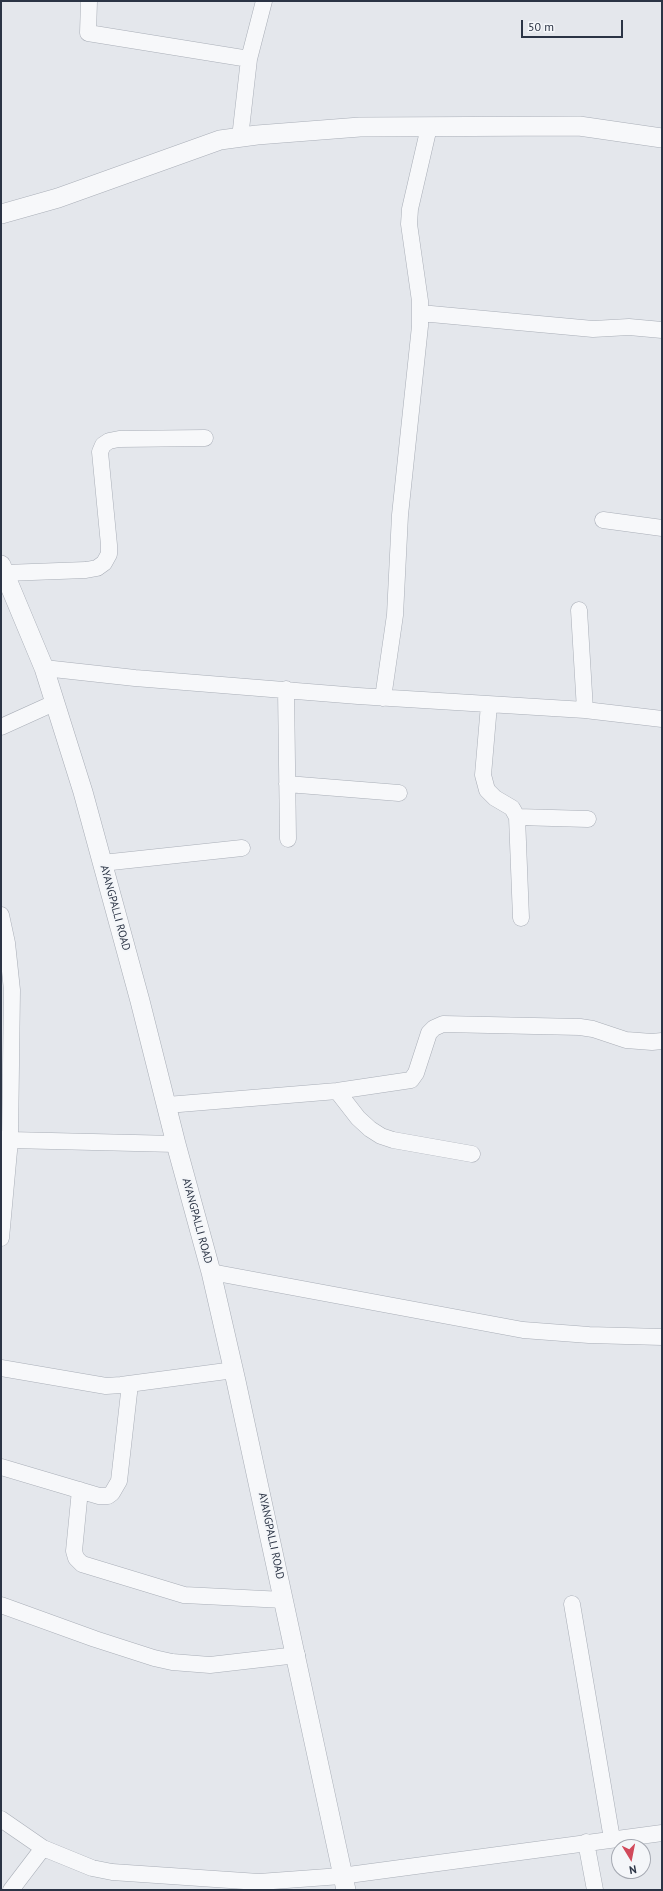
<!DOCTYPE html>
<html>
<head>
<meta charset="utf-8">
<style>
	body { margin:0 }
	#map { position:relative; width:663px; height:1891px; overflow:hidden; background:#e4e7ec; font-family:"PT Sans",sans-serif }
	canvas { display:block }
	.frame { position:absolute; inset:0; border:2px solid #2b3445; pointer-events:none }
	.north { position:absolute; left:611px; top:1839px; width:40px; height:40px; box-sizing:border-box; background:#f4f6f9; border:1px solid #a4a8b1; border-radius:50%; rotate:170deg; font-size:11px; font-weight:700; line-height:16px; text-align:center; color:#2b3445 }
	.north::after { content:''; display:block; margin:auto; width:14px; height:18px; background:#d1495b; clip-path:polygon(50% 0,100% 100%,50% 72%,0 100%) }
	.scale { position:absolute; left:521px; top:20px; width:102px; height:18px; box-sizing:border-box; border:2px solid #2b3445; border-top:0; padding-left:5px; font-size:12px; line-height:14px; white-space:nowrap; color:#2b3445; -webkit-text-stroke:3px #f4f6f9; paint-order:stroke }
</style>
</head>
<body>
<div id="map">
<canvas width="663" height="1891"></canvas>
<div class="frame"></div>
<div class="north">N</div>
<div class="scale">50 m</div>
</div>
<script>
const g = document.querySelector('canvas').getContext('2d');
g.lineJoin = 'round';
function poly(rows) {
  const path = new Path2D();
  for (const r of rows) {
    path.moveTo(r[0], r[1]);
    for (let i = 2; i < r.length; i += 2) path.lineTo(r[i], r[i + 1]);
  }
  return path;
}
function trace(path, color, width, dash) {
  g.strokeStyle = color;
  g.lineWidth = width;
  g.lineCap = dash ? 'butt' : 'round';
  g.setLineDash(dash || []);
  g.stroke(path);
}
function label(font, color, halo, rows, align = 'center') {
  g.font = font + ' "PT Sans",sans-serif';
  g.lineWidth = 4;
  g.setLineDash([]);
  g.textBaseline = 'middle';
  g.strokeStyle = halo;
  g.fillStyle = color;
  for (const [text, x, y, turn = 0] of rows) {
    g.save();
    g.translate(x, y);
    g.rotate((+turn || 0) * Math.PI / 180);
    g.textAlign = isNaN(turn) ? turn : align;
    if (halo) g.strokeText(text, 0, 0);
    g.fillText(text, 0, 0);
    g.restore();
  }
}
const minor = poly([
	[89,1,88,33,249,59],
	[240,138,249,59,264,1],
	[420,313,593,329,629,327,662,330],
	[603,520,662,528],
	[5,573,86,570,97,568,104,563,109,554,109,545,100,452,103,445,109,441,119,439,205,438],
	[579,610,585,710],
	[44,668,135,678,358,696,585,710,662,719],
	[286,689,288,839],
	[383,698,395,615,400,515,420,326,420,301,409,224,410,209,429,127],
	[489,705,483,775,487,790,495,798,512,808,517,817,521,918],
	[1,727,54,703],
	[287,784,399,793],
	[517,817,588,819],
	[102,863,242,848],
	[1,915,7,943,12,990,10,1140,1,1139],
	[337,1091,358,1118,370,1129,381,1136,393,1140,472,1154],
	[167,1105,337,1091,411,1080,416,1073,429,1033,434,1028,443,1024,580,1027,593,1029,626,1040,652,1042,662,1041],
	[1,1238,10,1140,176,1144],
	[211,1272,523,1330,589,1335,662,1337],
	[1,1368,106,1386,121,1385,234,1370],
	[1,1467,99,1496,108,1496,112,1493,119,1481,130,1384],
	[80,1490,74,1551,76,1558,82,1564,184,1595,284,1600],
	[572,1604,612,1839],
	[1,1605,95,1639,154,1658,172,1662,210,1665,297,1655],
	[1,1819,43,1848,92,1868,112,1872,259,1882,341,1876,662,1833],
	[586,1842,595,1890],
	[11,1890,43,1848]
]);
const tertiary = poly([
	[1,214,58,198,220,140,257,135,360,127,579,126,662,138],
	[1,565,44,668,83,792,140,1001,176,1144,211,1272,236,1381,346,1890]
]);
trace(minor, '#a9aeb7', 17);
trace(tertiary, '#a9aeb7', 20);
trace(minor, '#f7f8fa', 16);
trace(tertiary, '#f7f8fa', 19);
label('11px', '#2b3445', '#f4f6f9', [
	["AYANGPALLI ROAD",115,908,75],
	["AYANGPALLI ROAD",197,1221,75],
	["AYANGPALLI ROAD",271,1536,78]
]);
</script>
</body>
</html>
